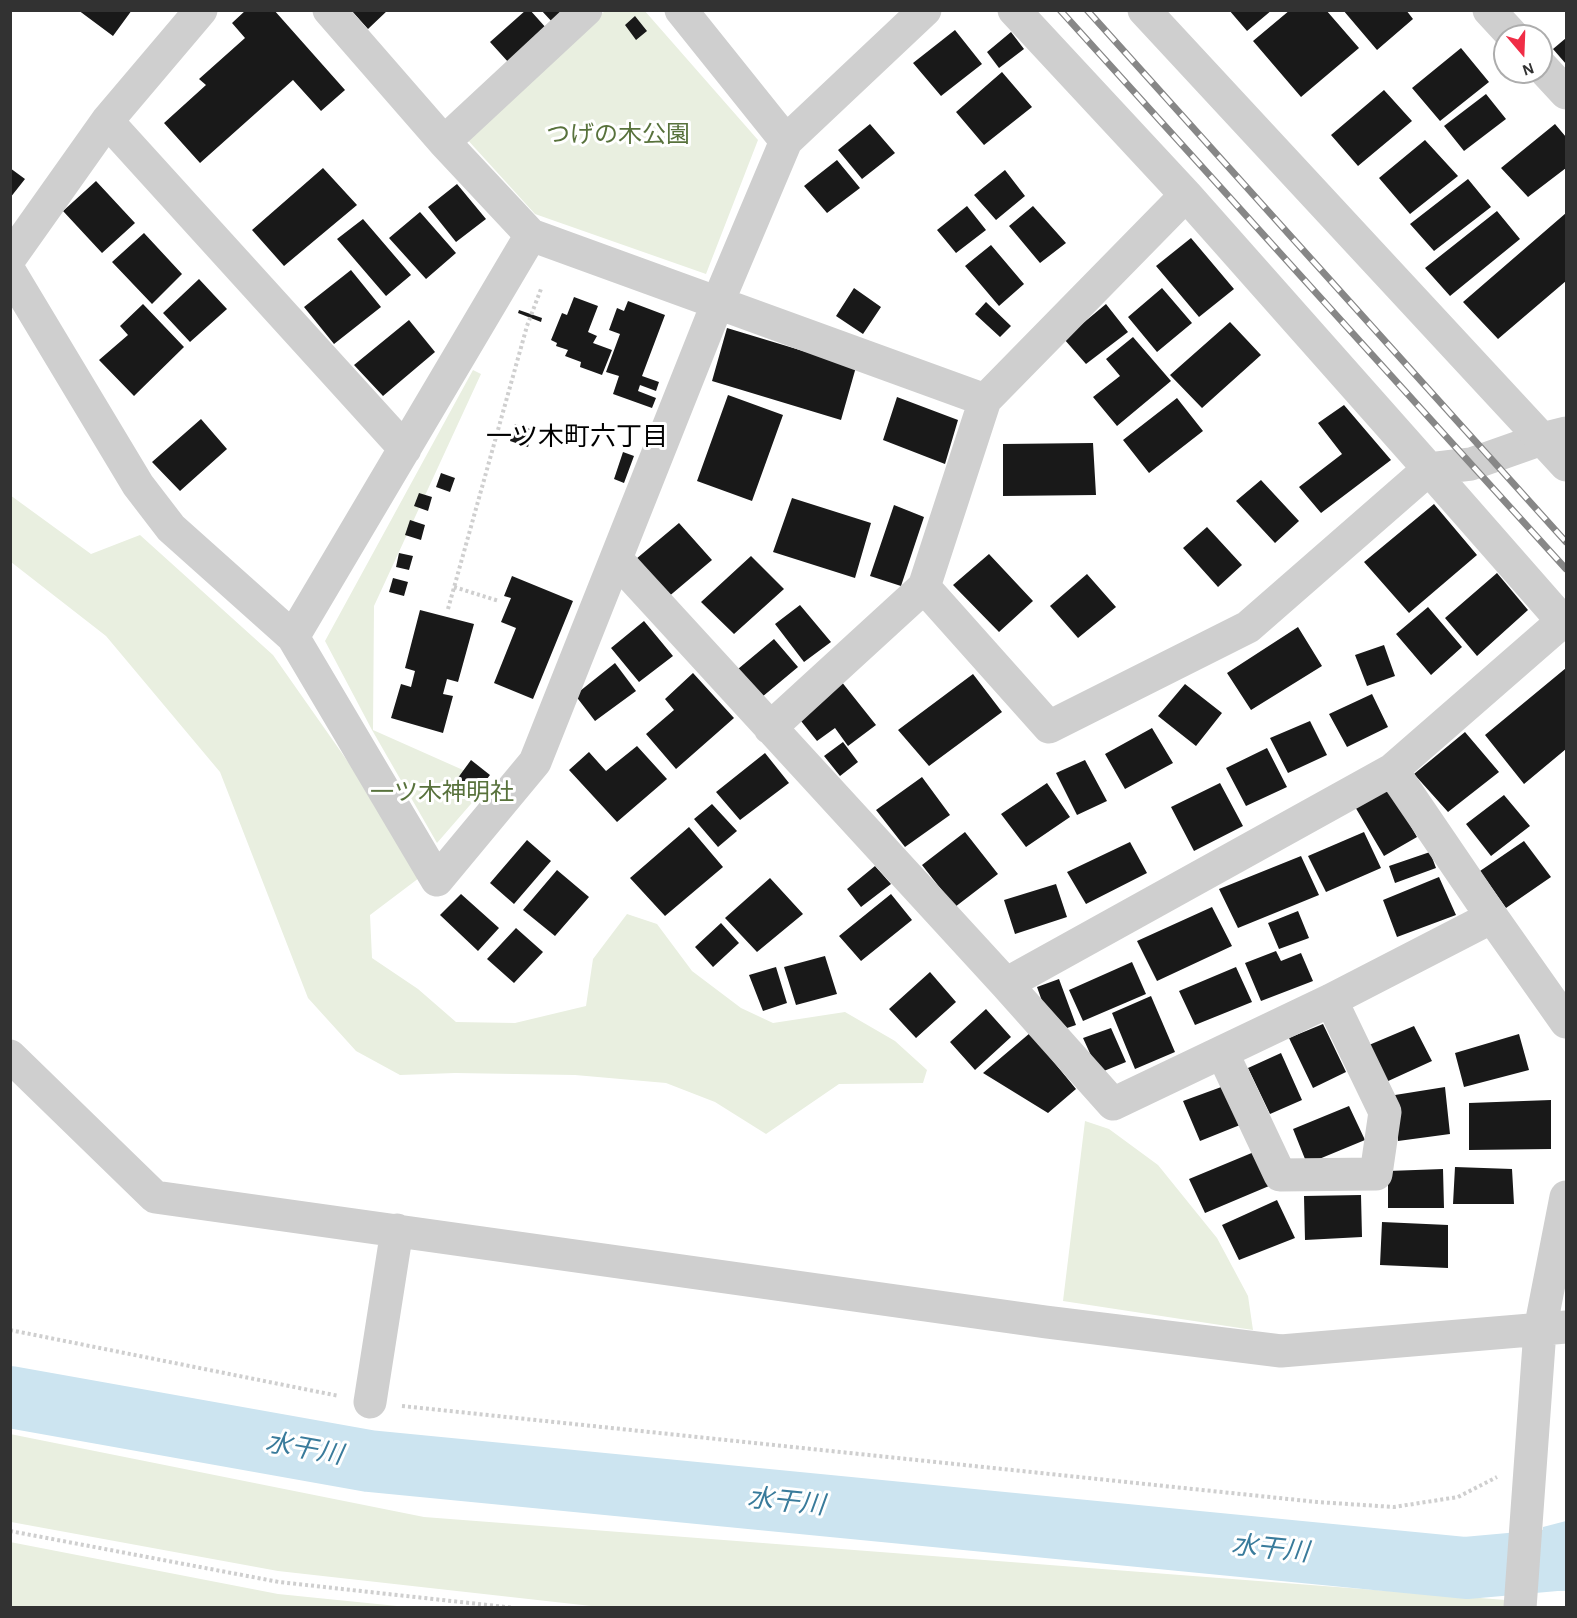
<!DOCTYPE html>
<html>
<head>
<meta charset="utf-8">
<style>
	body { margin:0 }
	#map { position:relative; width:1577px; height:1618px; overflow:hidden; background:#fff; font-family:"Alegreya Sans",sans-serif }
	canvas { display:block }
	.frame { position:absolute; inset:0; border:12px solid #323232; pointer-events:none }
	.north { position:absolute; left:1493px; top:24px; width:60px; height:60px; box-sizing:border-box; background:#fff; border:2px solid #adadad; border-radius:50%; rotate:161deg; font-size:16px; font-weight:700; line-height:24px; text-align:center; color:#323232 }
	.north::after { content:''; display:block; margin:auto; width:21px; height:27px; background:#f02d46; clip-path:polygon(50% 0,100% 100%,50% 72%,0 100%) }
</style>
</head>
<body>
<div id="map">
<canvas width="1577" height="1618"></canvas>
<div class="frame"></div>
<div class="north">N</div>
</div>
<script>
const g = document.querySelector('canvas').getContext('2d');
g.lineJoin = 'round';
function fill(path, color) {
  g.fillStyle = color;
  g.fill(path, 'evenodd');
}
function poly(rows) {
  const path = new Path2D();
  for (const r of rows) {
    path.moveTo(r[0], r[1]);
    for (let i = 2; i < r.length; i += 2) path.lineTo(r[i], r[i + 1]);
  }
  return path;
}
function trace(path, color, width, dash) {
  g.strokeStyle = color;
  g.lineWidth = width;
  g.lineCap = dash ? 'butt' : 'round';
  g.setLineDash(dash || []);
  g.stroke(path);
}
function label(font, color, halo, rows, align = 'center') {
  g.font = font + ' "Alegreya Sans","Noto Sans JP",sans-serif';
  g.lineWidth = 6;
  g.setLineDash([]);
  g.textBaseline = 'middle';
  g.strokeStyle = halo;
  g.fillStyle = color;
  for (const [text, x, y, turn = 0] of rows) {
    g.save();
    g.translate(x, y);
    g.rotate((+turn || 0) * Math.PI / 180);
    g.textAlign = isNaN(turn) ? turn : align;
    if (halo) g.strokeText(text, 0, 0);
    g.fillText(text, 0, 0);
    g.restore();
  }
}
fill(poly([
	[644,10,758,140,706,274,535,214,465,137,605,11],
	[473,370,481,374,374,606,373,730,490,782,437,843,372,730,325,641],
	[10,495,91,554,140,535,273,655,412,853,419,878,370,915,372,958,418,989,456,1022,515,1023,586,1006,593,959,627,914,657,924,692,971,741,1008,773,1023,845,1012,895,1041,927,1070,923,1083,839,1084,766,1134,715,1102,666,1083,575,1075,455,1073,400,1075,356,1051,308,998,220,772,106,636,11,562],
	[1085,1121,1109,1129,1158,1165,1217,1238,1248,1296,1253,1330,1063,1301],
	[10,1434,424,1517,1506,1600,1506,1607,609,1608,278,1571,11,1522],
	[10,1542,278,1594,407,1607,11,1607]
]), '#e9efe0');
fill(poly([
	[1566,1521,1566,1591,1537,1590,1543,1527]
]), '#cce4f0');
trace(poly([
	[10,1397,369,1461,1466,1568,1566,1559]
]), '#cce4f0', 62);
fill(poly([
	[78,10,132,10,113,36],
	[246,10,274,10,345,90,321,111,293,80,200,163,164,123,206,85,199,79,245,38,232,23],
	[351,10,388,10,368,29],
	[526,10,530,10,547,29,509,63,490,42],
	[541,10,569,10,554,24],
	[1229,10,1272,10,1247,31],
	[1290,10,1326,10,1359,48,1301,97,1253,41],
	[1343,10,1406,10,1413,19,1377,50],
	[635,16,647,31,636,40,625,25],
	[955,30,982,64,941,96,913,63],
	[1011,32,1024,49,999,68,987,52],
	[1566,38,1566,64,1553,49],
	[1461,48,1489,82,1440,121,1412,88],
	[1002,72,1032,107,984,145,956,112],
	[1384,90,1412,121,1358,166,1331,135],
	[1486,94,1506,119,1464,151,1444,126],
	[870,124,895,153,862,179,838,150],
	[1555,124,1566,137,1566,168,1528,197,1501,168],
	[1425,140,1458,176,1410,214,1379,178],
	[837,160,860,188,827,213,804,186],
	[10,168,25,179,10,198],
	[323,168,357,205,284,266,252,230],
	[1005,170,1025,196,996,220,974,195],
	[1468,179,1491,207,1434,251,1410,224],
	[96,181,135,223,102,253,63,211],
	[457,184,486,219,456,242,428,207],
	[967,206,986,230,956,253,937,230],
	[1033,206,1066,243,1040,263,1009,226],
	[1497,211,1520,239,1450,296,1425,268],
	[420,212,456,253,426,279,389,238],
	[1566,213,1566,281,1498,339,1463,302],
	[363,219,411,275,386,296,337,239],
	[144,233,182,274,152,304,112,262],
	[1191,238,1234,289,1199,317,1156,266],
	[991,245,1024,284,999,306,965,266],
	[351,270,381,307,334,344,304,307],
	[199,279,227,309,190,342,163,313],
	[854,288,881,307,863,334,836,316],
	[1162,288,1192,323,1157,352,1128,317],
	[574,297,598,306,588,332,597,336,593,343,612,350,602,375,580,367,581,362,565,356,568,350,556,346,557,343,551,340,562,313,567,315],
	[628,301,665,315,642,376,659,382,656,391,640,385,638,391,656,398,652,408,613,394,619,376,606,372,620,334,609,330,617,308,624,311],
	[986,302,1011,326,1000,337,975,314],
	[143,304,184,347,134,396,99,360,128,335,120,326],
	[1106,304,1128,332,1086,364,1064,339],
	[519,310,542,318,541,322,518,313],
	[409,320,435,352,383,396,354,365],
	[1230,322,1261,355,1202,408,1170,375],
	[727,328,856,367,841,420,712,381],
	[1133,337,1171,381,1117,426,1093,397,1120,376,1106,359],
	[728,395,783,415,752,501,697,481],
	[897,397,958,420,945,464,883,440],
	[1177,398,1203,431,1149,473,1123,440],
	[1344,405,1391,460,1321,513,1299,487,1342,454,1318,423],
	[201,419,227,449,180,491,152,462],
	[515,424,533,430,528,447,510,441],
	[1093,443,1096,495,1003,496,1003,444],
	[623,452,634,456,624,483,614,479],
	[441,473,455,478,450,492,436,487],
	[1261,480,1299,521,1275,543,1236,501],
	[419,493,432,497,428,511,414,506],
	[792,498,871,523,855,578,773,552],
	[1434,504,1477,555,1409,613,1364,562],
	[894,505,924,517,901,586,870,576],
	[410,520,425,525,421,540,405,535],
	[679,523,712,560,667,598,636,559],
	[1207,527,1242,565,1218,587,1183,548],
	[399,553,413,556,409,570,396,567],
	[989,554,1033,601,999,632,953,585],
	[751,556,784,589,734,634,701,602],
	[1497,573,1528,610,1477,656,1445,618],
	[1087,574,1116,607,1078,638,1050,606],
	[512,576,573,601,533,699,494,683,516,628,501,622,511,598,504,596],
	[393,578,408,582,404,596,389,592],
	[800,605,831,642,804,662,775,624],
	[1428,607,1462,647,1431,675,1396,634],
	[420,610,474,624,458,682,447,679,443,694,453,696,443,733,391,718,401,684,411,687,415,671,405,668],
	[644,621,673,656,639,682,611,648],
	[1298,627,1322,666,1251,710,1227,673],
	[774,639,798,667,762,697,738,669],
	[1384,645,1395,676,1367,686,1355,655],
	[615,663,636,691,595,721,575,695],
	[1566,668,1566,749,1524,784,1485,735],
	[693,673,734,718,676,769,646,734,674,710,665,699],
	[973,674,1002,712,929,766,898,730],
	[841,681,876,725,848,746,835,728,817,741,797,716],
	[1185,684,1222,713,1196,746,1158,716],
	[1372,694,1388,727,1347,747,1329,714],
	[1310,721,1327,755,1288,773,1270,738],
	[1152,728,1173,763,1125,789,1105,754],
	[1465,732,1499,772,1448,812,1414,774],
	[843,742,858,762,840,776,824,756],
	[637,746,667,779,617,822,569,770,589,752,606,771],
	[1267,748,1287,787,1246,806,1226,768],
	[765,753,789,783,740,820,716,792],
	[471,760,490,775,471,800,452,786],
	[1085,760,1107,801,1077,815,1056,773],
	[922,777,950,815,905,847,876,810],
	[1047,783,1070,817,1026,847,1001,814],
	[1220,783,1243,826,1194,851,1171,807],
	[1388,786,1417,837,1384,856,1354,805],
	[1504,795,1530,826,1491,856,1466,824],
	[712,804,737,831,718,847,694,819],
	[689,827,723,867,665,916,630,878],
	[965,832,998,874,955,907,922,865],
	[1364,832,1381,868,1326,892,1308,856],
	[527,840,551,861,514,904,490,883],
	[1524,841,1551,877,1506,908,1480,871],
	[1130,842,1147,873,1086,904,1067,872],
	[1430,852,1436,868,1395,883,1389,866],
	[1301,856,1319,895,1238,928,1219,889],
	[875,866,891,884,861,907,847,889],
	[557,870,589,897,555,936,523,910],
	[1439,877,1456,915,1397,937,1383,900],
	[770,878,803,914,757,952,725,918],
	[1056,884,1067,917,1015,934,1004,900],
	[461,894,499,928,478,951,440,915],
	[891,894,912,920,861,961,839,936],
	[1212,907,1232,946,1157,981,1137,941],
	[1298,911,1309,938,1279,949,1268,923],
	[721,923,739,943,713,967,695,947],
	[516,928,543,952,514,983,487,959],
	[1276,951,1281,961,1301,953,1313,981,1261,1001,1245,963],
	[825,956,837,994,796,1005,784,967],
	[1132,962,1146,994,1083,1021,1069,990],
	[776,967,787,1003,763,1011,749,975],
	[1236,967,1252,1002,1195,1025,1179,991],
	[930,972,956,1002,916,1038,889,1009],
	[1059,979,1076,1025,1067,1028,1042,1001,1037,987],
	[1151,996,1175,1052,1135,1069,1112,1013],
	[986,1009,1011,1037,975,1070,950,1042],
	[1323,1024,1346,1072,1313,1088,1289,1038],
	[1414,1026,1432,1061,1386,1082,1369,1045],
	[1111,1028,1126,1062,1099,1073,1083,1038],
	[1030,1033,1076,1089,1048,1113,983,1073],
	[1519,1034,1529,1070,1464,1087,1455,1053],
	[1281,1053,1302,1100,1270,1114,1248,1068],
	[1224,1086,1240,1125,1200,1141,1183,1101],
	[1445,1087,1450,1134,1398,1141,1395,1095],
	[1551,1100,1551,1149,1469,1150,1469,1103],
	[1349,1106,1365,1140,1307,1164,1293,1129],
	[1254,1152,1269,1186,1205,1213,1189,1179],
	[1455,1167,1512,1169,1514,1204,1453,1204],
	[1443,1169,1444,1208,1388,1208,1388,1171],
	[1361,1195,1362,1237,1305,1240,1304,1196],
	[1277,1200,1295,1238,1239,1260,1222,1225],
	[1382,1222,1448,1225,1448,1268,1380,1265]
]), '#191919');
trace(poly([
	[454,587,499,601],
	[448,609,527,326,541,289],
	[10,1330,339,1396],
	[402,1406,1317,1502,1394,1507,1458,1497,1497,1477],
	[10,1531,279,1582,515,1608]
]), '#cfcfcf', 4, [3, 3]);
trace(poly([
	[329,10,444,142],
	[586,10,444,142,531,235,293,637,437,880,535,762,718,302,786,141,925,10],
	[681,10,786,141],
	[1014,10,1186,195,1429,469,1471,464,1542,439],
	[1489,10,1513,36],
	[1541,66,1566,93],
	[107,121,405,449],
	[531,235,985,400,924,587,1049,727,1248,627,1429,469,1566,625],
	[10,258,107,121,201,10],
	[10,272,138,485,171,528,293,637],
	[985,400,1186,195],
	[616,559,1006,984,1113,1104,1331,1000,1492,917,1566,1022],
	[770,728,924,587],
	[1492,917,1392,770,1563,621],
	[1006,984,1392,770],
	[1222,1052,1280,1175,1376,1174,1385,1112,1331,1000],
	[10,1056,155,1197,1046,1322,1281,1351,1566,1327],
	[370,1402,397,1230],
	[1520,1608,1540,1330,1566,1197]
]), '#cfcfcf', 33);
trace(poly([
	[1144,10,1542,439,1566,433],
	[1542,439,1566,465]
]), '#cfcfcf', 33);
const rail = poly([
	[1060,10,1566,569],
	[1087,10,1566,542]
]);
trace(rail, '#878787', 7);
trace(rail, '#fff', 4.5, [14]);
label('24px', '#58723c', '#fff', [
	["つげの木公園",618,135],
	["一ツ木神明社",442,793]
]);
label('26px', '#000', '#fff', [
	["一ツ木町六丁目",577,437]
]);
label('italic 26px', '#397b9b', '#fff', [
	["水干川",304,1449,10],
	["水干川",786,1502,6],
	["水干川",1270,1549,6]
]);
</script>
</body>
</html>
